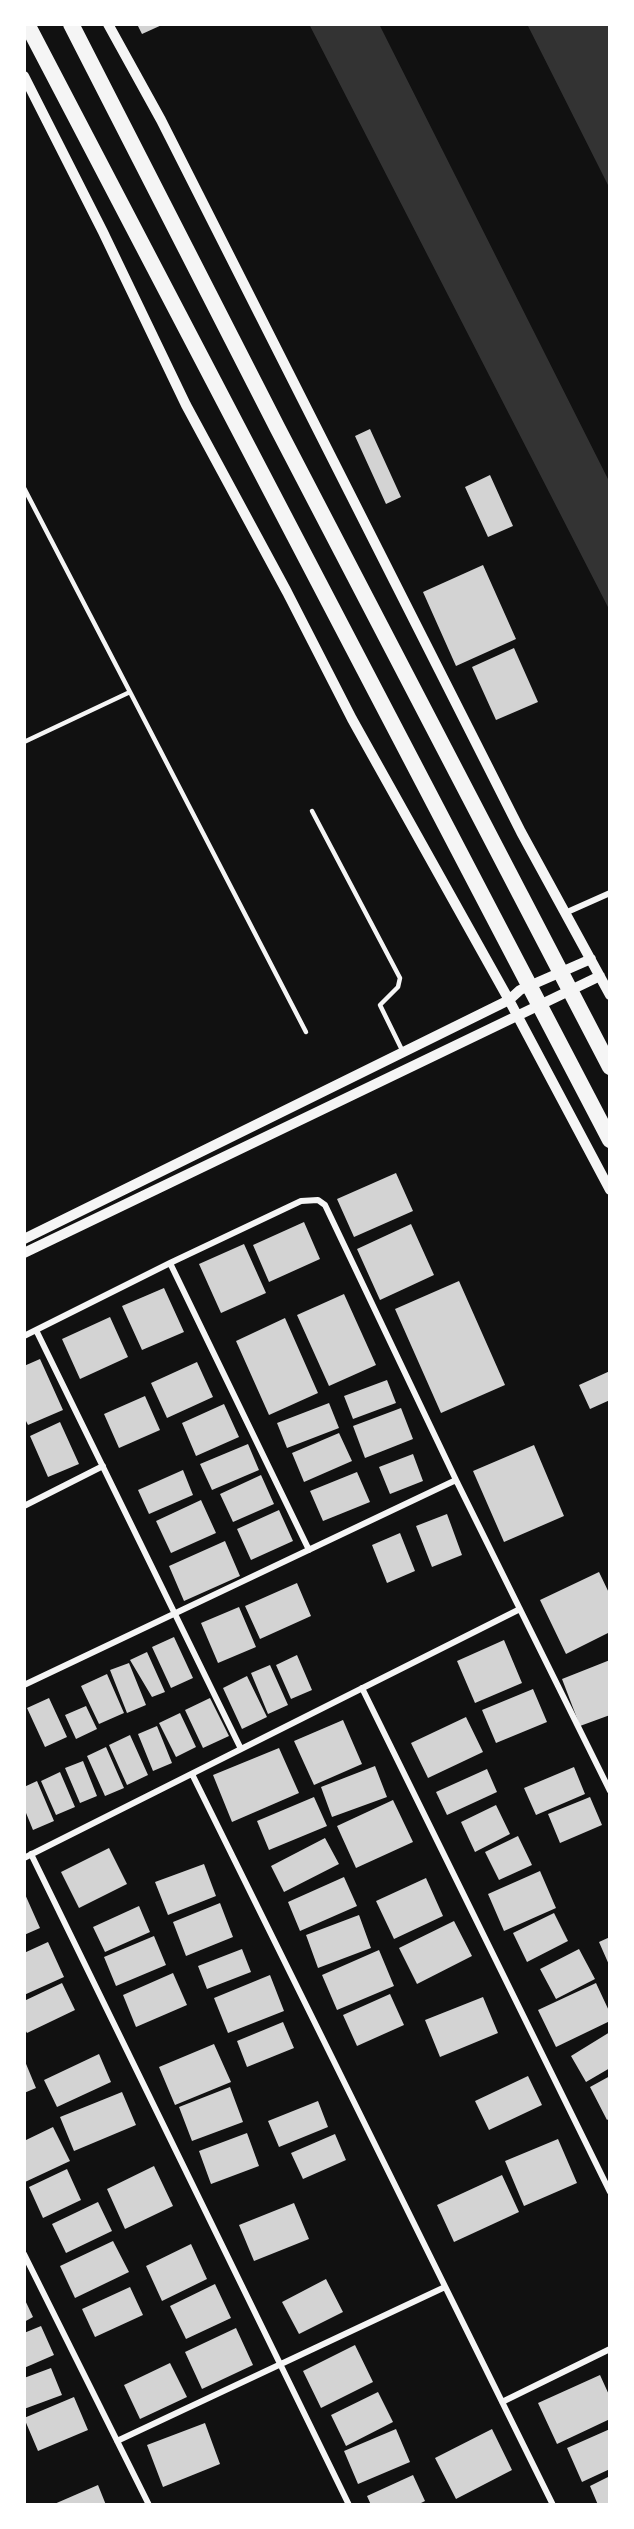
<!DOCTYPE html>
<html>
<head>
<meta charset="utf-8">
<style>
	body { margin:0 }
	#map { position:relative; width:634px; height:2529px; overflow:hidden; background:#111; font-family:"Roboto Condensed",sans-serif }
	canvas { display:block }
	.frame { position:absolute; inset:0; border:26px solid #fff; pointer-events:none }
</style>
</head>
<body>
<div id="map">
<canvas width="634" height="2529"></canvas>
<div class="frame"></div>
</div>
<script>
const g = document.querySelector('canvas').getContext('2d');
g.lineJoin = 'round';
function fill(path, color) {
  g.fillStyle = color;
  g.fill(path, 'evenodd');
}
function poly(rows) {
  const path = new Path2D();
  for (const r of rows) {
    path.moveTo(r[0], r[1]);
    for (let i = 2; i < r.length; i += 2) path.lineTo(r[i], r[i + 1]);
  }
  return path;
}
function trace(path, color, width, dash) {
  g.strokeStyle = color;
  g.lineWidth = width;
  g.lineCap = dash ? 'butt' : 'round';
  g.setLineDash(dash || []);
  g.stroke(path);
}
fill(poly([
	[309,24,379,24,610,483,610,611],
	[527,24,610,24,610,189]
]), '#333');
fill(poly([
	[137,24,164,24,142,34],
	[370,429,401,497,386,504,355,436],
	[490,475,513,526,488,537,465,487],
	[483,565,516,639,456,666,423,592],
	[514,648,538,702,496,720,472,667],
	[396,1173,413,1211,354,1237,337,1199],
	[304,1222,320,1259,269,1282,253,1245],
	[411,1224,434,1275,380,1300,357,1249],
	[244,1244,266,1293,221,1313,199,1264],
	[459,1281,505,1385,441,1413,395,1309],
	[164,1288,184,1332,142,1350,122,1306],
	[344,1294,376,1365,329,1386,297,1315],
	[110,1317,128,1357,80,1379,62,1339],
	[285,1318,318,1393,269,1415,236,1341],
	[40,1359,63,1410,28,1425,24,1417,24,1366],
	[197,1362,213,1397,167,1418,151,1383],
	[610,1371,610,1400,590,1409,579,1385],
	[387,1380,396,1403,353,1419,344,1396],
	[145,1396,160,1430,119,1448,104,1414],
	[329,1403,339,1428,287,1448,277,1423],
	[224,1404,239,1437,196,1456,182,1423],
	[401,1408,413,1439,365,1458,353,1426],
	[60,1422,79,1464,48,1477,30,1436],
	[339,1433,352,1461,304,1482,292,1453],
	[248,1444,259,1470,212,1490,200,1464],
	[534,1445,564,1516,504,1542,473,1471],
	[413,1454,423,1481,390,1494,379,1467],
	[183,1470,193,1495,149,1514,138,1490],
	[357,1472,370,1502,323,1521,310,1491],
	[261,1475,274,1504,233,1522,220,1494],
	[201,1500,216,1533,171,1553,156,1521],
	[279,1510,293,1541,251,1560,237,1529],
	[447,1514,462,1555,432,1567,416,1526],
	[400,1533,415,1571,387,1583,372,1545],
	[225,1541,240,1576,184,1601,169,1566],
	[599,1572,610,1595,610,1632,566,1654,540,1600],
	[297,1583,311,1616,260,1639,245,1606],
	[239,1607,256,1647,218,1663,201,1623],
	[174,1637,193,1678,171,1688,152,1647],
	[504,1640,522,1683,475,1703,457,1661],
	[147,1652,165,1692,152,1697,130,1660],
	[297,1655,312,1690,291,1699,276,1665],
	[610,1660,610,1715,580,1726,562,1679],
	[129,1663,146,1705,127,1713,110,1670],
	[270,1665,288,1705,268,1714,251,1673],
	[107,1674,124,1713,99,1724,81,1686],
	[247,1676,267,1717,242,1729,223,1688],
	[533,1689,547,1722,496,1743,482,1710],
	[49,1698,67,1737,45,1747,27,1708],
	[210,1698,229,1736,203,1748,185,1710],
	[86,1706,97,1729,76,1739,65,1715],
	[180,1713,196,1747,176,1757,159,1723],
	[466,1717,483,1752,428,1778,411,1743],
	[343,1720,362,1764,314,1785,294,1741],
	[157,1726,172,1763,153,1771,138,1734],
	[130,1735,148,1775,127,1785,109,1745],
	[106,1747,124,1788,105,1796,87,1756],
	[279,1748,299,1793,232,1822,213,1775],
	[83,1761,97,1796,80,1803,65,1768],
	[375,1766,387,1797,332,1817,321,1787],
	[574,1767,585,1794,536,1815,524,1788],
	[487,1769,497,1792,447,1815,436,1792],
	[60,1772,75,1807,56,1815,41,1781],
	[37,1781,54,1821,33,1830,24,1808,24,1787],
	[314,1797,327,1826,269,1850,257,1821],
	[590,1797,602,1825,560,1843,548,1814],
	[393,1800,413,1842,356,1868,337,1826],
	[496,1805,510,1834,475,1852,461,1822],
	[518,1836,532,1865,499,1880,485,1852],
	[325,1838,339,1864,284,1892,271,1866],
	[109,1848,127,1884,79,1908,61,1872],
	[204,1864,216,1896,168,1915,155,1882],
	[540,1871,556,1908,504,1931,488,1894],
	[344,1877,357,1906,300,1931,288,1902],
	[426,1878,443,1916,394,1939,376,1901],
	[24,1892,40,1928,24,1935],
	[220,1903,233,1937,186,1956,173,1922],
	[139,1906,150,1932,105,1952,93,1927],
	[554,1913,568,1941,527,1962,513,1933],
	[359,1915,371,1948,318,1968,306,1935],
	[454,1921,472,1956,417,1984,399,1948],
	[154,1936,166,1965,116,1986,104,1957],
	[610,1937,610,1967,599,1942],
	[48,1942,64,1977,24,1995,24,1953],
	[242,1949,251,1972,207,1989,198,1966],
	[579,1949,595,1979,556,1999,540,1969],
	[379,1950,394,1986,337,2010,322,1975],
	[173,1973,187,2005,136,2027,123,1995],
	[270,1975,284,2011,228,2033,214,1998],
	[62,1983,75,2010,27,2033,24,2028,24,2001],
	[596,1983,610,2013,610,2021,556,2047,538,2010],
	[390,1994,404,2025,357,2046,343,2015],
	[483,1997,498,2033,440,2057,425,2020],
	[283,2022,294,2048,247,2067,237,2041],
	[610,2032,610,2068,586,2082,571,2056],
	[214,2044,231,2082,175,2105,159,2067],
	[99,2054,111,2082,57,2107,44,2080],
	[24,2059,36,2088,24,2093],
	[528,2076,542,2105,489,2130,475,2101],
	[610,2076,610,2118,607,2120,590,2087],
	[230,2087,243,2122,192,2141,179,2107],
	[122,2092,136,2125,74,2151,60,2117],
	[318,2101,328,2127,279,2147,268,2121],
	[53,2127,70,2161,25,2182,24,2141],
	[247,2133,259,2166,211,2184,199,2151],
	[335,2134,346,2160,303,2179,291,2153],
	[558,2139,577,2183,524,2206,505,2161],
	[154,2166,173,2206,125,2229,107,2189],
	[67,2169,81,2200,43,2218,29,2187],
	[502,2175,519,2212,454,2242,437,2205],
	[98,2202,112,2231,66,2253,52,2224],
	[294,2203,309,2239,254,2261,239,2225],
	[113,2241,129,2272,75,2298,60,2266],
	[191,2244,207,2279,162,2301,146,2266],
	[326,2279,343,2312,299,2334,282,2302],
	[215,2284,231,2318,186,2339,170,2306],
	[130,2287,143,2315,95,2337,82,2309],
	[24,2298,33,2317,24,2322],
	[41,2326,54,2355,24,2368,24,2333],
	[236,2328,253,2365,202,2389,185,2352],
	[355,2345,373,2382,321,2408,303,2371],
	[170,2363,187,2397,140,2419,124,2385],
	[51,2368,62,2395,24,2409,24,2378],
	[600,2375,610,2397,610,2419,557,2444,538,2403],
	[378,2392,393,2422,346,2446,331,2415],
	[74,2397,88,2430,38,2451,24,2418],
	[205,2423,220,2464,163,2487,147,2445],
	[396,2429,410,2462,358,2484,344,2451],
	[492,2429,512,2470,456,2499,435,2458],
	[610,2429,610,2469,582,2482,567,2448],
	[413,2475,425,2501,417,2505,371,2505,367,2496],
	[610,2476,610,2505,598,2505,590,2486],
	[98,2485,106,2505,52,2505]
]), '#d3d3d3');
trace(poly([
	[24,488,130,692,24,742],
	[130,692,306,1032],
	[312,811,400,978,398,987,380,1005,403,1052]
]), '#f5f5f5', 4.5);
trace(poly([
	[565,913,610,893],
	[170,1263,309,1550],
	[36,1330,241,1749],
	[24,1336,170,1263,301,1201,318,1200,325,1205,456,1480,610,1791],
	[24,1506,103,1466],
	[24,1685,456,1480],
	[362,1688,610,2192],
	[192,1774,553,2505],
	[31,1854,349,2505],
	[24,1858,520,1609],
	[24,2254,149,2505],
	[502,2402,610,2349],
	[117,2441,445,2287]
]), '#f5f5f5', 6);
trace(poly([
	[108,24,161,120,521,832,610,995],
	[24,76,103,232,186,405,287,592,352,719,509,1000,610,1190],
	[24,1239,509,1000,520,990,591,959],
	[24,1253,600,976]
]), '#f5f5f5', 10);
trace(poly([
	[27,24,610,1140],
	[71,24,278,429,610,1067]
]), '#f5f5f5', 16);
</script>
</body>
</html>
